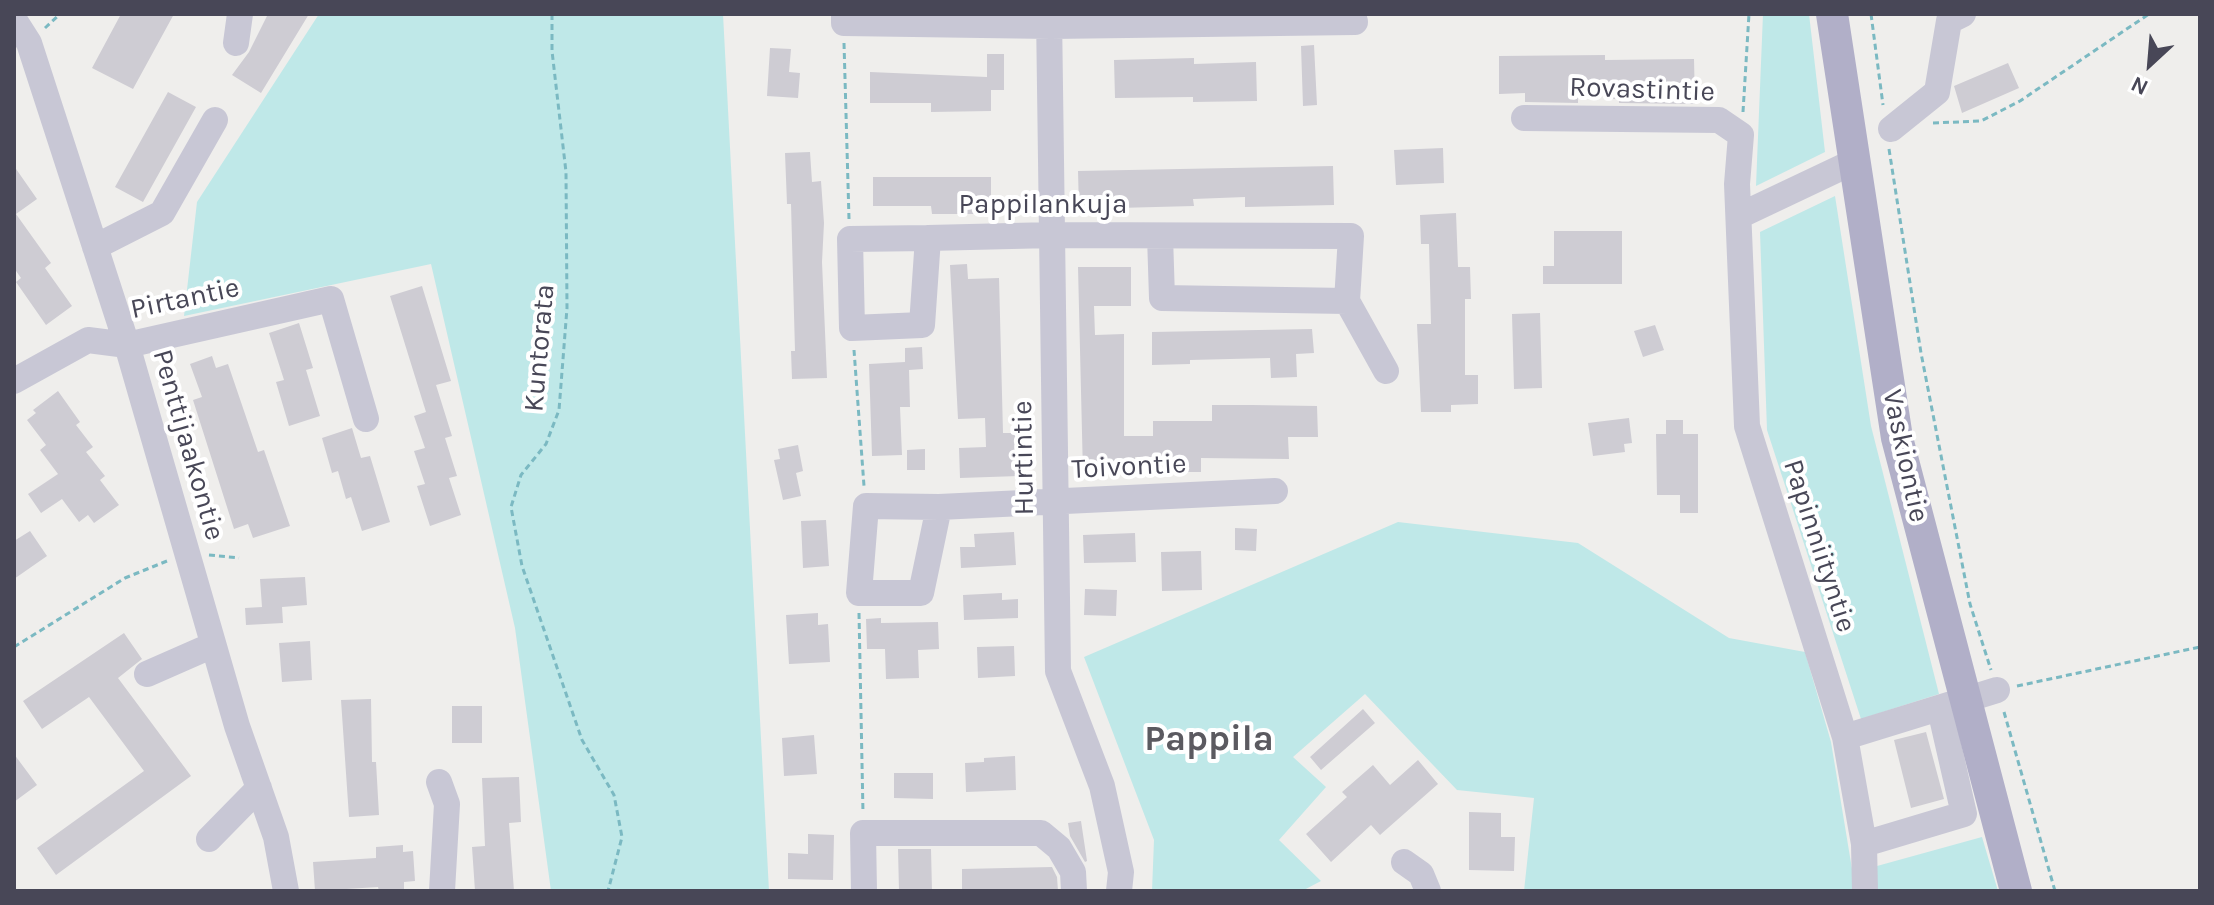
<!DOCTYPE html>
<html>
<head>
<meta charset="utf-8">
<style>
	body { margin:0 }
	#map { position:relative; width:2214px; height:905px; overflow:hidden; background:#efeeec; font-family:Karla,sans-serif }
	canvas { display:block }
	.frame { position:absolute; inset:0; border:16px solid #484757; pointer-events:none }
	.north { position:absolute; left:2110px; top:24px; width:80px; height:80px; -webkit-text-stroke:6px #fff; paint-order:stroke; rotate:206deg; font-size:22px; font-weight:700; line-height:32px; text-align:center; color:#484757 }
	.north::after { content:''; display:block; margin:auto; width:28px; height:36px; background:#484757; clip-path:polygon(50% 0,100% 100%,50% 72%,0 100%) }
</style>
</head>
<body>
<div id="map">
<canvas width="2214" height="905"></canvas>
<div class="frame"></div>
<div class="north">N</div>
</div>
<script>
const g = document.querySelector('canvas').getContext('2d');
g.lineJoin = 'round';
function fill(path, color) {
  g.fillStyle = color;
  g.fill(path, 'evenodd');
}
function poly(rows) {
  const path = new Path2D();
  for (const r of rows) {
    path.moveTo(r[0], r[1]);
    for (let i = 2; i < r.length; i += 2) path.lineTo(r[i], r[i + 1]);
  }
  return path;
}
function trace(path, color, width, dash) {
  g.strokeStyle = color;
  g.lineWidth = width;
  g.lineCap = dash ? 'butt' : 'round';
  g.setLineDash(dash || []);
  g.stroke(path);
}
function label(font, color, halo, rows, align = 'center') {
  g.font = font + ' Karla,sans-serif';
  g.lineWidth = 8;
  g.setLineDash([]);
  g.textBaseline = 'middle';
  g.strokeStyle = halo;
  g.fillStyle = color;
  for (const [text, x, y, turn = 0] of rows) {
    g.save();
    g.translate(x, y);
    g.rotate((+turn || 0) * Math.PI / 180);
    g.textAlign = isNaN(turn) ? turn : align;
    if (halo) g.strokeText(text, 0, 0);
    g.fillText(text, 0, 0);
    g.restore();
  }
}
fill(poly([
	[319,14,723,14,769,891,551,891,515,628,431,264,184,316,197,202],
	[1763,14,1809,14,1825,152,1756,186],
	[1835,196,1871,426,1939,694,1861,719,1767,430,1760,232],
	[1398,522,1578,543,1729,638,1805,652,1831,742,1853,875,1853,891,1524,891,1534,798,1457,790,1365,694,1293,757,1326,787,1279,840,1321,881,1302,891,1152,891,1154,840,1084,657],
	[1982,837,1998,891,1876,891,1877,866]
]), '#bfe8e8');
fill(poly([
	[121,14,174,14,133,89,92,68],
	[268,14,309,14,261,93,232,75,249,52],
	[1314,45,1317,105,1303,106,1301,46],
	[770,48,791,49,789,72,800,73,798,98,767,96],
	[987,54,1004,54,1004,90,991,90,991,111,931,112,931,103,870,103,870,72,987,77],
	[1605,55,1605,60,1694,59,1695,104,1619,103,1619,99,1607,99,1607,92,1578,92,1578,103,1525,102,1525,93,1499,94,1499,56],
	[1194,58,1194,64,1256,62,1257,101,1193,102,1193,97,1115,98,1114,60],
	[2008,63,2019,88,1962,113,1954,86],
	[168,92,196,107,143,202,115,187],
	[1443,148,1444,183,1396,185,1394,150],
	[810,152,812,182,821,181,824,223,822,262,827,378,792,379,791,351,795,351,791,204,787,204,785,153],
	[14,166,37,199,16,214,51,263,45,268,72,306,46,325,16,282,21,278,14,268],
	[1333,166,1334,205,1245,207,1245,197,1193,199,1194,206,1079,209,1078,171],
	[873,177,991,177,991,214,932,214,931,206,873,206],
	[1456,213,1458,267,1470,267,1471,299,1465,299,1465,375,1478,375,1478,404,1451,405,1451,412,1421,412,1417,324,1431,324,1429,244,1421,244,1420,215],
	[1554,231,1622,231,1622,284,1543,284,1543,266,1554,266],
	[967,264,968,279,999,278,1003,433,1018,433,1019,476,960,478,959,448,986,447,985,418,958,419,950,265],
	[1078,267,1131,267,1131,306,1094,306,1095,335,1124,334,1124,436,1153,436,1153,421,1212,421,1212,405,1252,405,1317,406,1318,437,1288,437,1289,459,1201,458,1201,472,1177,472,1177,457,1135,457,1135,474,1083,474],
	[422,286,451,381,436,385,452,436,445,438,457,476,449,478,461,515,430,526,417,486,425,484,414,451,425,448,414,416,426,412,390,296],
	[1540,313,1542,388,1514,389,1512,314],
	[299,323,313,368,306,370,320,416,289,426,276,382,284,380,269,333],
	[1655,325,1664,350,1643,357,1634,331],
	[1312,329,1314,353,1296,354,1297,377,1271,378,1270,358,1190,360,1190,364,1152,365,1152,332],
	[922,347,923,369,909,370,910,407,900,407,902,455,872,456,869,364,905,362,905,348],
	[212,356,216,368,228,364,258,452,264,450,290,526,253,538,248,524,234,529,193,400,202,397,190,364],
	[58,391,80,422,76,425,93,447,86,452,105,476,100,480,119,505,94,523,88,515,79,522,62,499,41,513,28,494,58,474,40,450,46,445,27,420,36,413,33,410],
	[1629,418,1632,443,1624,444,1625,452,1593,456,1588,423],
	[1666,420,1683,420,1683,434,1698,434,1698,513,1680,513,1680,495,1657,495,1656,434,1666,434],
	[352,428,361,458,370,456,390,522,362,531,351,497,346,499,338,471,332,473,322,438],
	[798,445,803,471,796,473,801,496,783,500,774,460,780,459,778,449],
	[925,449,925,470,907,470,907,450],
	[826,520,829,566,803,568,801,521],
	[1235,528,1257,529,1256,551,1235,550],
	[30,531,47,556,14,579,14,541],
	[1014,532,1016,565,961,568,960,547,975,547,974,534],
	[1135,533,1136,562,1084,563,1083,535],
	[1201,551,1202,590,1162,591,1161,552],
	[305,577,307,605,282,607,283,623,246,625,245,608,262,607,260,579],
	[1085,589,1117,590,1116,616,1084,615],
	[1002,593,1002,600,1018,599,1018,618,964,620,963,595],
	[818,613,818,625,828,624,830,662,789,664,786,615],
	[881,618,881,623,938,622,939,649,918,650,919,678,886,679,885,649,867,649,866,619],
	[124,633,142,659,118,678,191,776,56,875,37,848,144,771,89,697,42,729,23,701],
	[310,641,312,680,282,682,279,643],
	[1014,646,1015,676,978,678,977,647],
	[371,699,372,762,376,762,379,815,349,817,341,700],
	[452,706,482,706,482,743,452,743],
	[1363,709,1375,723,1321,770,1310,757],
	[1926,732,1944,799,1911,808,1894,740],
	[814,735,817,774,784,776,782,738],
	[14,754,37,785,14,802],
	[1015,756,1016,790,966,792,965,763,984,762,984,758],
	[1418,760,1438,784,1380,835,1371,825,1331,862,1306,834,1347,797,1342,792,1373,765,1390,785],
	[894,773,933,773,933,799,894,798],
	[519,777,521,822,509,823,514,891,475,891,472,847,485,846,482,778],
	[1469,812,1501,813,1501,837,1515,837,1514,871,1469,870],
	[1081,821,1087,861,1085,862,1070,836,1068,823],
	[808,834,834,835,833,880,788,879,788,853,808,854],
	[403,845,403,852,413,851,415,881,404,882,404,891,379,891,378,887,315,891,313,862,376,858,376,847],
	[898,849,931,849,932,891,899,891],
	[1052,867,1057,877,1058,891,962,891,962,869]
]), '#ceccd3');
trace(poly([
	[552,14,552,51,566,172,567,308,559,410,546,444,521,475,511,507,522,566,582,740,614,795,622,837,608,891],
	[1871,14,1883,105],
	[45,28,60,14],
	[844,43,849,219],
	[1743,112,1749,14],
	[1933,123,1981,121,2020,101,2149,14],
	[1889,149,1921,353,1970,604,1991,670],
	[854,350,864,486],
	[209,555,239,558],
	[859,613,863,813],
	[14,647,125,578,167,561],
	[2017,686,2200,647],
	[2004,712,2055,891]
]), '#7bb9c2', 3, [6, 4]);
trace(poly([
	[844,14,844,23,1051,26,1355,22,1353,14],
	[1049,14,1058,671,1102,786,1121,872,1119,891],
	[15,21,29,43,127,345,237,726,276,837,286,891],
	[236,43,240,14],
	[1524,118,1719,120,1741,135,1737,184,1747,426,1845,737,1864,844,1865,891],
	[1891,129,1937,92,1949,21,1963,14],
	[1739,216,1853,162],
	[928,238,850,239,852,328,922,325,928,238,1053,235,1351,236,1347,301,1162,298,1160,236],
	[95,247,162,213,215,120],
	[1347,301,1386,371],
	[14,381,88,340,127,345,331,299,366,419],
	[939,507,866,506,859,593,921,593,939,507,1275,491],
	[147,674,213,645],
	[1845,737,1997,690],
	[439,782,447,804,442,891],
	[209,839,259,788],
	[1864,844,1964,814,1940,709],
	[1404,862,1421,874,1428,891],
	[864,891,863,833,1041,833,1059,848,1073,872,1074,891]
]), '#c8c7d5', 26);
trace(poly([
	[1832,14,1897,438,2016,891]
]), '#b1afc8', 32);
label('28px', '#484757', '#fff', [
	["Rovastintie",1642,90,2],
	["Pappilankuja",1043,205],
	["Pirtantie",185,299,-12],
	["Kuntorata",540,348,-85],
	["Penttijaakontie",188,445,74],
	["Vaskiontie",1905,456,78],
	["Hurtintie",1024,458,-91],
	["Toivontie",1129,467,-3],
	["Papinniityntie",1819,546,72]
]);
label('bold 36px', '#5b5a60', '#fff', [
	["Pappila",1209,740]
]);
</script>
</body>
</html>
